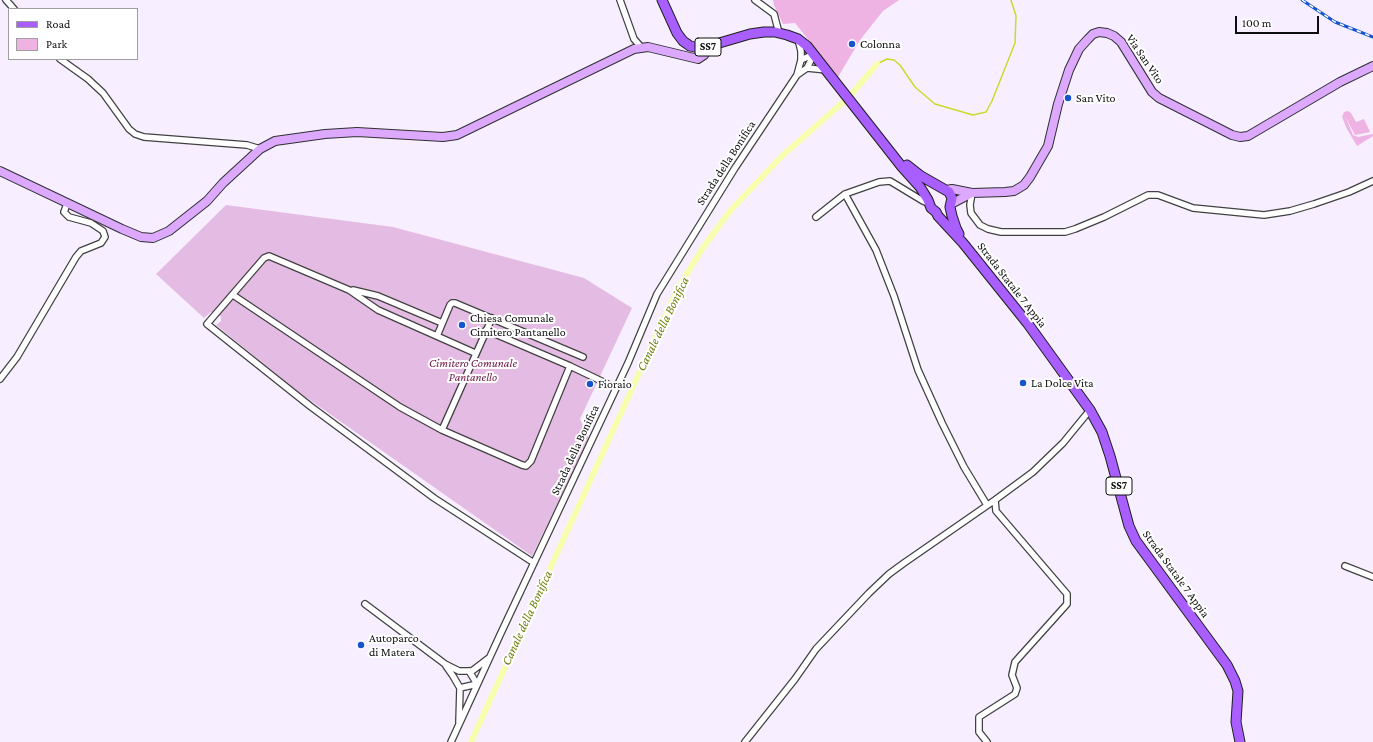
<!DOCTYPE html>
<html>
<head>
<meta charset="utf-8">
<style>
	body { margin:0 }
	#map { position:relative; width:1373px; height:742px; overflow:hidden; background:#f7eeff; font-family:"Crimson Pro",serif }
	canvas { display:block }
	.legend { position:absolute; left:8px; top:8px; width:130px; height:52px; box-sizing:border-box; background:#fff; border:1px solid #9f9f9f; margin:0; padding:5px 7px; list-style:none; font-size:12px; color:#0e0e0e }
	.legend li { display:flex; align-items:center; gap:8px; height:20px }
	.legend b { width:20px; border:1px solid #9f9f9f }
	.scale { position:absolute; left:1235px; top:16px; width:84px; height:18px; box-sizing:border-box; border:2px solid #0e0e0e; border-top:0; padding-left:5px; font-size:12px; line-height:14px; white-space:nowrap; color:#0e0e0e; -webkit-text-stroke:3px #fff; paint-order:stroke }
</style>
</head>
<body>
<div id="map">
<canvas width="1373" height="742"></canvas>
<ul class="legend">
<li><b style="height:5px;background:#a95eff"></b>Road</li>
<li><b style="height:11px;background:#eeb3e3"></b>Park</li>
</ul>
<div class="scale">100 m</div>
</div>
<script>
const g = document.querySelector('canvas').getContext('2d');
g.lineJoin = 'round';
function fill(path, color) {
  g.fillStyle = color;
  g.fill(path, 'evenodd');
}
function poly(rows) {
  const path = new Path2D();
  for (const r of rows) {
    path.moveTo(r[0], r[1]);
    for (let i = 2; i < r.length; i += 2) path.lineTo(r[i], r[i + 1]);
  }
  return path;
}
function trace(path, color, width, dash) {
  g.strokeStyle = color;
  g.lineWidth = width;
  g.lineCap = dash ? 'butt' : 'round';
  g.setLineDash(dash || []);
  g.stroke(path);
}
function label(font, color, halo, rows, align = 'center') {
  g.font = font + ' "Crimson Pro",serif';
  g.lineWidth = 4;
  g.setLineDash([]);
  g.textBaseline = 'middle';
  g.strokeStyle = halo;
  g.fillStyle = color;
  for (const [text, x, y, turn = 0] of rows) {
    g.save();
    g.translate(x, y);
    g.rotate((+turn || 0) * Math.PI / 180);
    g.textAlign = isNaN(turn) ? turn : align;
    if (halo) g.strokeText(text, 0, 0);
    g.fillText(text, 0, 0);
    g.restore();
  }
}
fill(poly([
	[773,0,899,0,883,11,860,40,838,77,795,23,783,24,774,5],
	[1348,111,1351,113,1356,122,1364,119,1370,132,1355,135,1345,116,1353,135,1358,137,1373,134,1373,136,1357,146,1347,129,1342,117,1344,112]
]), '#eeb3e3');
fill(poly([
	[226,205,393,227,584,278,632,308,580,419,589,439,532,556,297,391,216,325,221,321,221,317,216,312,211,312,204,318,156,274]
]), '#e4bce3');
trace(poly([
	[877,64,887,59,894,60,900,65,915,87,935,104,973,115,986,112,992,101,1015,43,1016,16,1011,0]
]), '#c9dc2c', 1.5);
trace(poly([
	[471,742,677,290,702,249,730,211,761,178,783,155,849,97,877,64]
]), '#f6fdad', 6);
const street = poly([
	[6,0,14,9],
	[620,0,634,39,641,47],
	[755,0,774,14,779,33],
	[60,59,88,79,103,93,129,129,135,134,144,137,247,145,260,149],
	[801,60,814,54],
	[807,68,827,70],
	[797,75,807,68,814,54],
	[972,193,970,205,971,213,980,225,988,229,1001,232,1065,232,1075,229,1104,217,1148,195,1158,195,1193,208,1264,215,1290,211,1314,204,1349,192,1373,181],
	[845,194,876,250,894,296,918,370,942,423,964,467,987,505],
	[816,217,845,194,879,182,890,181,923,201,928,203],
	[353,290,378,296,442,323],
	[233,295,400,407,442,430,522,465,526,466,531,461,570,366],
	[486,330,570,366,616,388],
	[437,336,450,305,452,303,455,303,583,357],
	[475,353,378,310,349,290,269,256,264,258,207,324,310,406,434,498,534,563],
	[0,379,17,357,76,257,81,251,101,243,105,237,103,231,91,223,69,217,64,212,67,204],
	[442,430,492,318],
	[1345,566,1373,577],
	[365,604,445,664,459,671,472,671,489,658],
	[446,666,453,676,460,688,459,722],
	[460,688,477,684,469,671],
	[451,742,500,635,628,363,657,294,735,168,797,75,801,60,801,51,798,39],
	[745,742,795,679,816,649,869,593,889,574,904,563,995,500],
	[987,742,979,732,979,717,1015,694,1017,688,1012,675,1015,662,1067,604,1067,594,996,511,995,500,1033,472,1063,443,1090,410]
]);
const secondary = poly([
	[0,171,122,229,141,237,153,238,169,231,207,201,223,183,260,149,275,141,325,134,357,132,443,137,457,135,634,49,648,47,698,59,704,55,709,46],
	[947,190,952,189,972,193,1005,192,1014,191,1024,185,1030,177,1048,146,1058,104,1069,70,1079,49,1088,39,1093,34,1099,32,1107,33,1114,36,1121,42,1152,92,1159,98,1232,135,1240,137,1248,136,1340,82,1373,66],
	[951,204,972,193]
]);
const primary = poly([
	[662,0,677,33,683,41,690,46,699,48,709,46,750,34,764,32,775,32,787,35,798,39,807,46,902,167,920,187,928,200,931,208,936,212,938,216,963,243,1028,324,1090,410,1102,432,1110,456,1129,526,1136,541,1227,665,1235,681,1238,691,1236,722,1240,742],
	[907,165,921,176,949,192,952,198,950,207,952,216,956,228,959,234]
]);
trace(street, '#414141', 8);
trace(secondary, '#303030', 10);
trace(primary, '#1f1f1f', 11);
trace(street, '#fff', 5.5);
trace(secondary, '#dda9ff', 8);
trace(primary, '#a95eff', 9);
const rail = poly([
	[1302,0,1335,22,1373,37]
]);
trace(rail, '#1654cd', 3);
trace(rail, '#fff', 1.5, [4.5]);
for (const [x, y, r, color] of [
	[852,44,4,"#1654cd"],
	[1068,98,4,"#1654cd"],
	[462,325,4,"#1654cd"],
	[1023,383,4,"#1654cd"],
	[590,384,4,"#1654cd"],
	[361,645,4,"#1654cd"]
]) {
  const dot = new Path2D();
  dot.arc(x, y, r, 0, 2 * Math.PI);
  g.fillStyle = color;
  g.fill(dot);
  trace(dot, '#fff', 1.5);
}
for (const [x, y, w] of [
	[708,47,26],
	[1119,486,26]
]) {
  const box = new Path2D();
  box.roundRect(x - w / 2, y - 9, w, 18, 3);
  g.fillStyle = '#fff';
  g.fill(box);
  trace(box, '#0e0e0e', 1);
}
label('bold 11px', '#0e0e0e', null, [
	["SS7",708,47],
	["SS7",1119,486]
]);
label('12px', '#0e0e0e', '#fff', [
	["Colonna",860,44],
	["San Vito",1076,98],
	["Chiesa Comunale",470,318],
	["Cimitero Pantanello",470,332],
	["La Dolce Vita",1031,383],
	["Fioraio",598,384],
	["Autoparco",369,638],
	["di Matera",369,652]
], 'left');
label('12px', '#0e0e0e', '#fff', [
	["Via San Vito",1145,59,56],
	["Strada della Bonifica",726,163,-57],
	["Strada Statale 7 Appia",1012,285,52],
	["Strada della Bonifica",575,450,-65],
	["Strada Statale 7 Appia",1176,574,54]
]);
label('italic 12px', '#6d1742', '#fff', [
	["Cimitero Comunale",473,363],
	["Pantanello",473,377]
]);
label('italic 13px', '#6d7e0b', '#fff', [
	["Canale della Bonifica",663,324,-64],
	["Canale della Bonifica",527,618,-65]
]);
</script>
</body>
</html>
